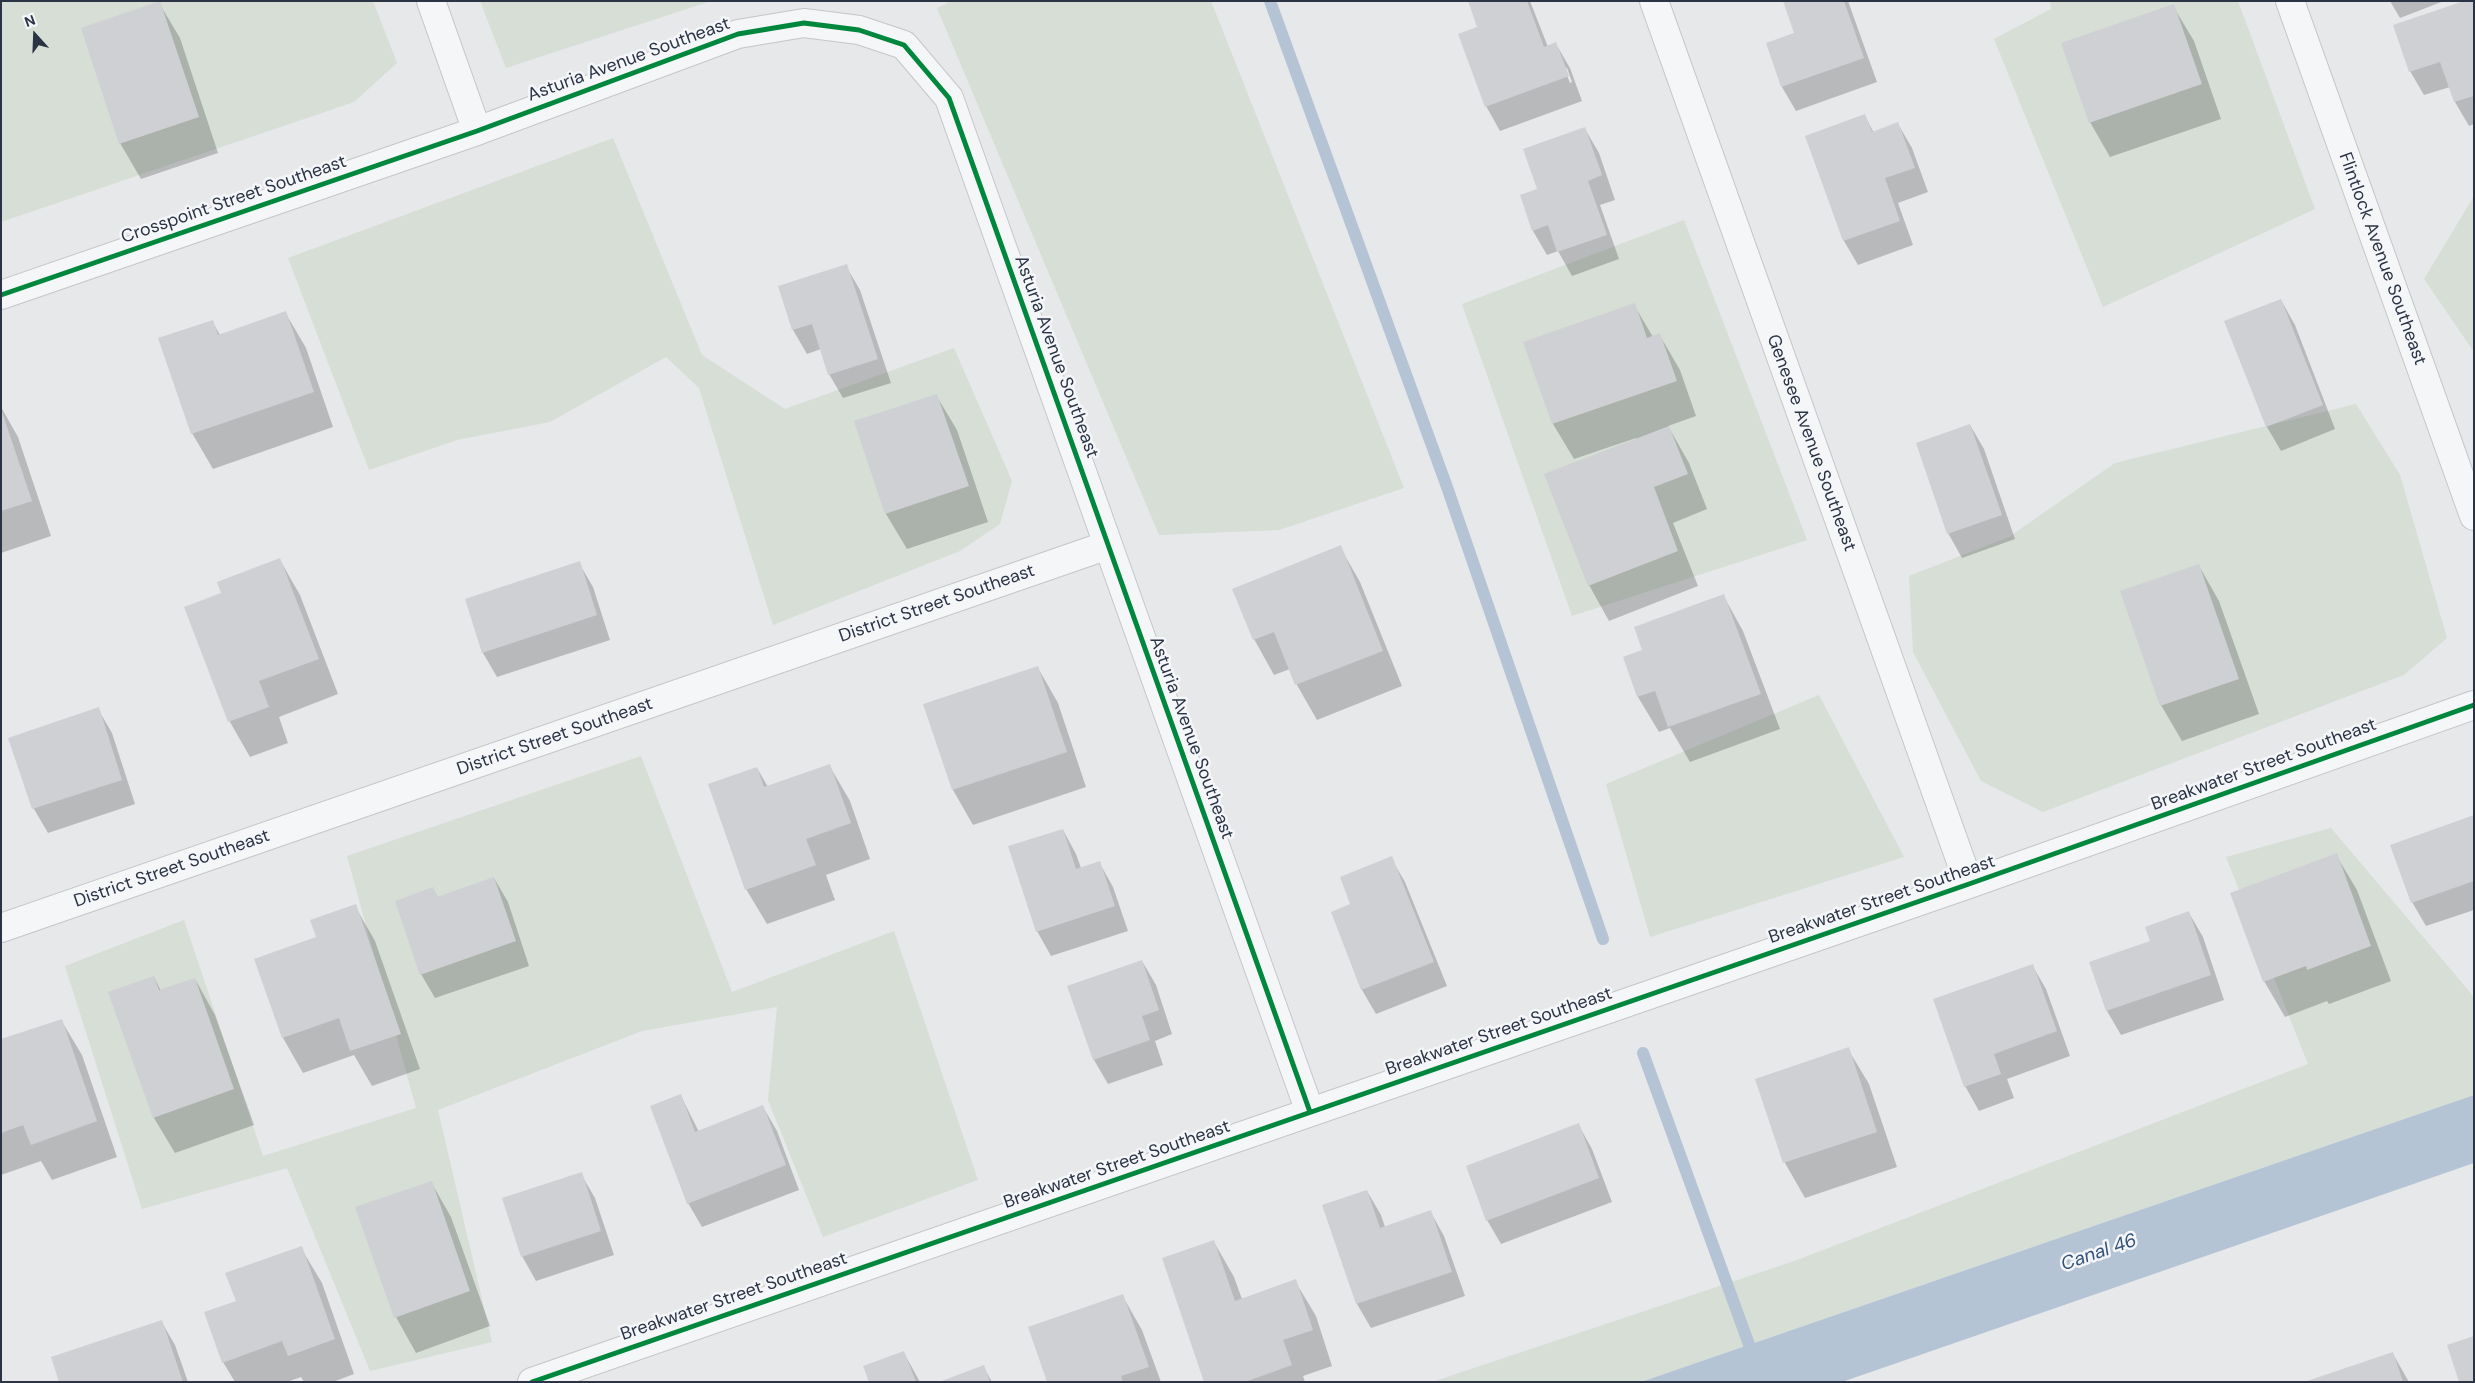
<!DOCTYPE html>
<html>
<head>
<meta charset="utf-8">
<style>
	body { margin:0 }
	#map { position:relative; width:2475px; height:1383px; overflow:hidden; background:#e6e8ea; font-family:"DM Sans",sans-serif }
	canvas { display:block }
	.frame { position:absolute; inset:0; border:2px solid #2b3445; pointer-events:none }
	.north { position:absolute; left:10px; top:10px; width:50px; height:50px; -webkit-text-stroke:4px #f4f6f9; paint-order:stroke; rotate:340deg; font-size:14px; font-weight:700; line-height:20px; text-align:center; color:#2b3445 }
	.north::after { content:''; display:block; margin:auto; width:18px; height:22px; background:#2b3445; clip-path:polygon(50% 0,100% 100%,50% 72%,0 100%) }
</style>
</head>
<body>
<div id="map">
<canvas width="2475" height="1383"></canvas>
<div class="frame"></div>
<div class="north">N</div>
</div>
<script>
const g = document.querySelector('canvas').getContext('2d');
g.lineJoin = 'round';
function fill(path, color) {
  g.fillStyle = color;
  g.fill(path, 'evenodd');
}
function poly(rows) {
  const path = new Path2D();
  for (const r of rows) {
    path.moveTo(r[0], r[1]);
    for (let i = 2; i < r.length; i += 2) path.lineTo(r[i], r[i + 1]);
  }
  return path;
}
function trace(path, color, width, dash) {
  g.strokeStyle = color;
  g.lineWidth = width;
  g.lineCap = dash ? 'butt' : 'round';
  g.setLineDash(dash || []);
  g.stroke(path);
}
function label(font, color, halo, rows, align = 'center') {
  g.font = font + ' "DM Sans",sans-serif';
  g.lineWidth = 5;
  g.setLineDash([]);
  g.textBaseline = 'middle';
  g.strokeStyle = halo;
  g.fillStyle = color;
  for (const [text, x, y, turn = 0] of rows) {
    g.save();
    g.translate(x, y);
    g.rotate((+turn || 0) * Math.PI / 180);
    g.textAlign = isNaN(turn) ? turn : align;
    if (halo) g.strokeText(text, 0, 0);
    g.fillText(text, 0, 0);
    g.restore();
  }
}
fill(poly([
	[1,1,373,1,397,63,354,102,1,222],
	[480,1,711,1,506,68],
	[952,1,1211,1,1404,488,1279,530,1159,535,937,8],
	[2050,1,2238,1,2315,209,2103,307,1994,39,2051,9],
	[613,138,702,355,785,409,954,348,1012,481,1000,524,960,551,773,625,699,388,666,357,550,422,457,440,369,470,288,258],
	[2474,196,2474,352,2424,279],
	[1684,220,1807,540,1572,616,1462,304],
	[2356,404,2400,475,2447,638,2404,675,2043,812,1981,781,1913,652,1909,576,2009,537,2115,463],
	[1819,695,1904,857,1650,937,1606,784],
	[641,756,732,992,894,931,978,1180,823,1237,768,1100,777,1007,642,1031,438,1110,492,1342,370,1371,287,1168,142,1209,65,966,184,920,263,1156,416,1108,347,856],
	[2331,828,2474,997,2474,1095,1641,1382,1432,1382,1797,1260,2308,1064,2226,857]
]), '#d6ded6');
fill(poly([
	[2474,1095,2474,1163,1842,1382,1641,1382]
]), '#b4c4d5');
fill(poly([
	[1471,1,1530,1,1548,47,1556,44,1570,68,1582,101,1500,131,1486,106,1479,28],
	[1564,68,1567,68,1572,82,1570,83],
	[1784,1,1848,1,1877,82,1796,111,1782,87,1796,34],
	[2390,1,2444,1,2400,18],
	[2474,1,2474,124,2469,126,2455,102,2450,87,2424,95,2410,71],
	[159,3,180,38,218,153,141,179,120,143],
	[2173,6,2194,41,2221,119,2110,157,2090,122],
	[1865,116,1874,133,1898,124,1912,148,1928,192,1898,203,1913,245,1858,265,1844,241,1807,137],
	[1585,129,1599,153,1615,200,1600,205,1619,259,1572,276,1558,251,1547,255,1533,231,1538,190],
	[846,266,860,290,891,383,843,398,829,374,821,349,807,354,793,330,779,287],
	[2281,300,2295,325,2335,429,2281,451,2267,427,2226,322],
	[1634,305,1653,337,1659,334,1680,370,1696,416,1668,426,1689,463,1707,509,1673,523,1698,586,1609,621,1589,585,1636,440,1636,438,1574,459,1553,424,1525,343],
	[285,312,306,348,333,427,213,469,192,433,212,321,220,335],
	[936,395,957,430,988,522,907,549,886,514,855,422],
	[1,407,18,437,51,536,1,553],
	[1970,425,1984,449,2015,539,1962,558,1948,533],
	[1340,547,1360,582,1402,686,1317,720,1297,685,1290,669,1274,675,1254,639],
	[280,560,300,595,338,694,279,717,288,743,250,757,230,722,186,608,223,594],
	[579,563,593,587,610,640,497,677,483,653,466,600],
	[2199,566,2219,601,2259,714,2182,741,2161,705],
	[1723,595,1743,631,1780,729,1690,762,1670,728,1659,732,1638,697,1644,651],
	[1038,668,1058,703,1086,787,973,825,953,790,925,705],
	[98,709,112,733,135,804,48,833,34,809,10,738],
	[829,765,850,801,870,859,826,875,835,900,767,924,746,889,757,768,768,787],
	[2474,817,2474,910,2426,926,2412,902],
	[1063,830,1076,854,1081,868,1099,862,1113,887,1128,931,1051,956,1037,931],
	[2336,855,2357,890,2391,981,2329,1004,2327,1001,2285,1017,2264,981],
	[1391,858,1405,882,1447,986,1376,1014,1362,990,1332,913,1352,905],
	[494,878,508,902,529,966,435,998,421,974,433,889,438,898],
	[355,906,375,941,420,1069,372,1086,354,1055,303,1073,283,1038,317,938],
	[2189,913,2203,937,2224,1000,2121,1035,2107,1011,2091,963,2152,942],
	[1142,961,1156,985,1172,1034,1155,1041,1163,1065,1108,1084,1094,1060,1068,986],
	[2032,965,2046,989,2070,1056,2007,1079,2014,1098,1979,1111,1965,1086],
	[154,977,161,991,195,979,215,1015,254,1125,175,1153,154,1118,110,992],
	[61,1020,82,1055,117,1157,52,1180,41,1161,1,1175,1,1041],
	[1848,1049,1869,1084,1897,1167,1805,1198,1785,1163,1756,1080],
	[681,1096,699,1132,763,1107,777,1131,799,1190,702,1227,688,1203],
	[1578,1124,1592,1149,1612,1202,1501,1244,1487,1220],
	[581,1174,595,1198,614,1255,536,1281,522,1256],
	[431,1182,451,1217,490,1326,416,1353,396,1317],
	[1367,1191,1381,1215,1385,1227,1430,1211,1444,1236,1465,1296,1371,1328,1357,1304,1324,1206],
	[1214,1242,1234,1277,1242,1299,1295,1281,1316,1316,1332,1366,1303,1376,1305,1382,1206,1382],
	[301,1248,322,1283,354,1374,333,1382,304,1382,301,1377,287,1382,235,1382,223,1362,237,1302],
	[1122,1295,1142,1330,1161,1382,1048,1382],
	[161,1321,175,1345,188,1382,61,1382],
	[904,1353,920,1382,870,1382],
	[2393,1354,2409,1382,2310,1382],
	[983,1366,992,1382,943,1382]
]), '#0003');
trace(poly([
	[1270,1,1447,487,1603,939],
	[1643,1053,1755,1361]
]), '#b4c4d5', 12);
fill(poly([
	[160,1,199,117,119,144,81,28],
	[1468,1,1527,1,1544,47,1556,42,1569,76,1485,107,1458,34,1477,27],
	[1783,1,1844,1,1864,58,1781,87,1766,43,1794,33],
	[2464,1,2474,1,2474,96,2454,102,2440,62,2409,72,2393,25],
	[2174,4,2202,84,2089,123,2061,43],
	[1865,114,1872,132,1898,122,1915,168,1885,178,1900,221,1843,241,1805,136],
	[1585,127,1602,175,1588,181,1607,235,1557,252,1548,225,1532,231,1520,195,1537,189,1523,149],
	[847,264,878,359,828,375,812,324,792,330,778,286],
	[2281,299,2323,405,2266,427,2224,321],
	[1635,303,1647,338,1660,333,1677,381,1552,424,1523,342],
	[286,311,314,392,191,434,158,338,213,320,218,335],
	[937,394,969,486,885,514,854,421],
	[1,409,32,501,1,511],
	[1970,424,2002,515,1947,534,1916,443],
	[1669,426,1688,474,1654,487,1678,551,1588,586,1544,474],
	[1341,545,1383,651,1295,685,1274,632,1253,640,1232,589],
	[280,558,319,659,259,681,269,707,228,722,184,607,221,593,217,582],
	[580,561,597,615,482,653,465,599],
	[2199,564,2239,679,2160,706,2120,591],
	[1724,594,1761,694,1668,727,1655,691,1637,697,1623,657,1642,650,1634,627],
	[1038,666,1067,752,952,790,923,704],
	[99,707,122,780,32,809,8,738],
	[830,764,851,823,806,839,816,865,745,890,708,784,757,767,764,787],
	[2474,815,2474,881,2411,903,2390,845],
	[1063,829,1076,869,1100,861,1115,906,1036,932,1008,846],
	[2337,853,2371,946,2307,970,2306,966,2263,982,2230,893],
	[1392,856,1434,962,1361,990,1331,912,1350,904,1340,877],
	[494,877,516,941,420,975,395,901,433,887,437,897],
	[356,904,401,1034,350,1051,339,1018,282,1038,254,959,316,937,310,920],
	[2189,911,2211,975,2106,1011,2089,962,2150,941,2145,927],
	[1142,960,1159,1010,1142,1016,1150,1040,1093,1060,1067,986],
	[2033,964,2057,1031,1994,1054,2001,1074,1964,1087,1933,999],
	[154,976,159,990,195,978,234,1089,153,1118,108,992],
	[62,1019,97,1121,31,1145,23,1125,1,1133,1,1039],
	[1849,1047,1877,1132,1783,1163,1755,1079],
	[681,1094,695,1132,763,1105,786,1165,687,1204,650,1106],
	[1579,1123,1599,1178,1486,1221,1466,1166],
	[582,1172,601,1231,521,1257,502,1198],
	[432,1181,470,1291,394,1318,355,1207],
	[1367,1190,1380,1228,1431,1210,1452,1272,1356,1304,1322,1205],
	[1214,1240,1235,1301,1296,1279,1313,1330,1283,1340,1292,1365,1245,1382,1204,1382,1162,1258],
	[302,1246,335,1339,288,1356,282,1341,222,1363,204,1312,236,1301,225,1273],
	[1123,1294,1149,1367,1121,1376,1123,1382,1047,1382,1028,1327],
	[162,1320,183,1382,59,1382,51,1357],
	[2474,1336,2474,1382,2459,1382,2447,1345],
	[904,1351,916,1382,869,1382,863,1366],
	[2393,1352,2403,1382,2307,1382,2307,1381],
	[984,1365,990,1382,939,1382]
]), '#ced0d3');
const minor = poly([
	[431,1,477,131],
	[1654,1,1969,884],
	[2290,1,2474,516],
	[1,295,477,131,738,34,804,23,859,30,904,45,949,98,1310,1112],
	[1,928,1108,545],
	[532,1382,1969,884,2474,705]
]);
trace(minor, '#c4c6c8', 30);
trace(minor, '#f5f6f7', 28);
trace(poly([
	[1,295,477,131,738,34,804,23,859,30,904,45,949,98,1310,1112],
	[532,1382,1969,884,2474,705]
]), '#00873e', 5);
label('18px', '#2b3445', '#f4f6f9', [
	["Asturia Avenue Southeast",629,60,-20],
	["Crosspoint Street Southeast",234,200,-19],
	["Flintlock Avenue Southeast",2382,259,70],
	["Asturia Avenue Southeast",1056,357,70],
	["Genesee Avenue Southeast",1811,443,70],
	["District Street Southeast",937,604,-19],
	["District Street Southeast",555,737,-19],
	["Asturia Avenue Southeast",1191,738,70],
	["Breakwater Street Southeast",2264,765,-20],
	["District Street Southeast",172,869,-19],
	["Breakwater Street Southeast",1882,900,-19],
	["Breakwater Street Southeast",1499,1032,-19],
	["Breakwater Street Southeast",1117,1165,-19],
	["Breakwater Street Southeast",734,1297,-19]
]);
label('italic 19px', '#34527a', '#f4f6f9', [
	["Canal 46",2099,1253,-19]
]);
</script>
</body>
</html>
